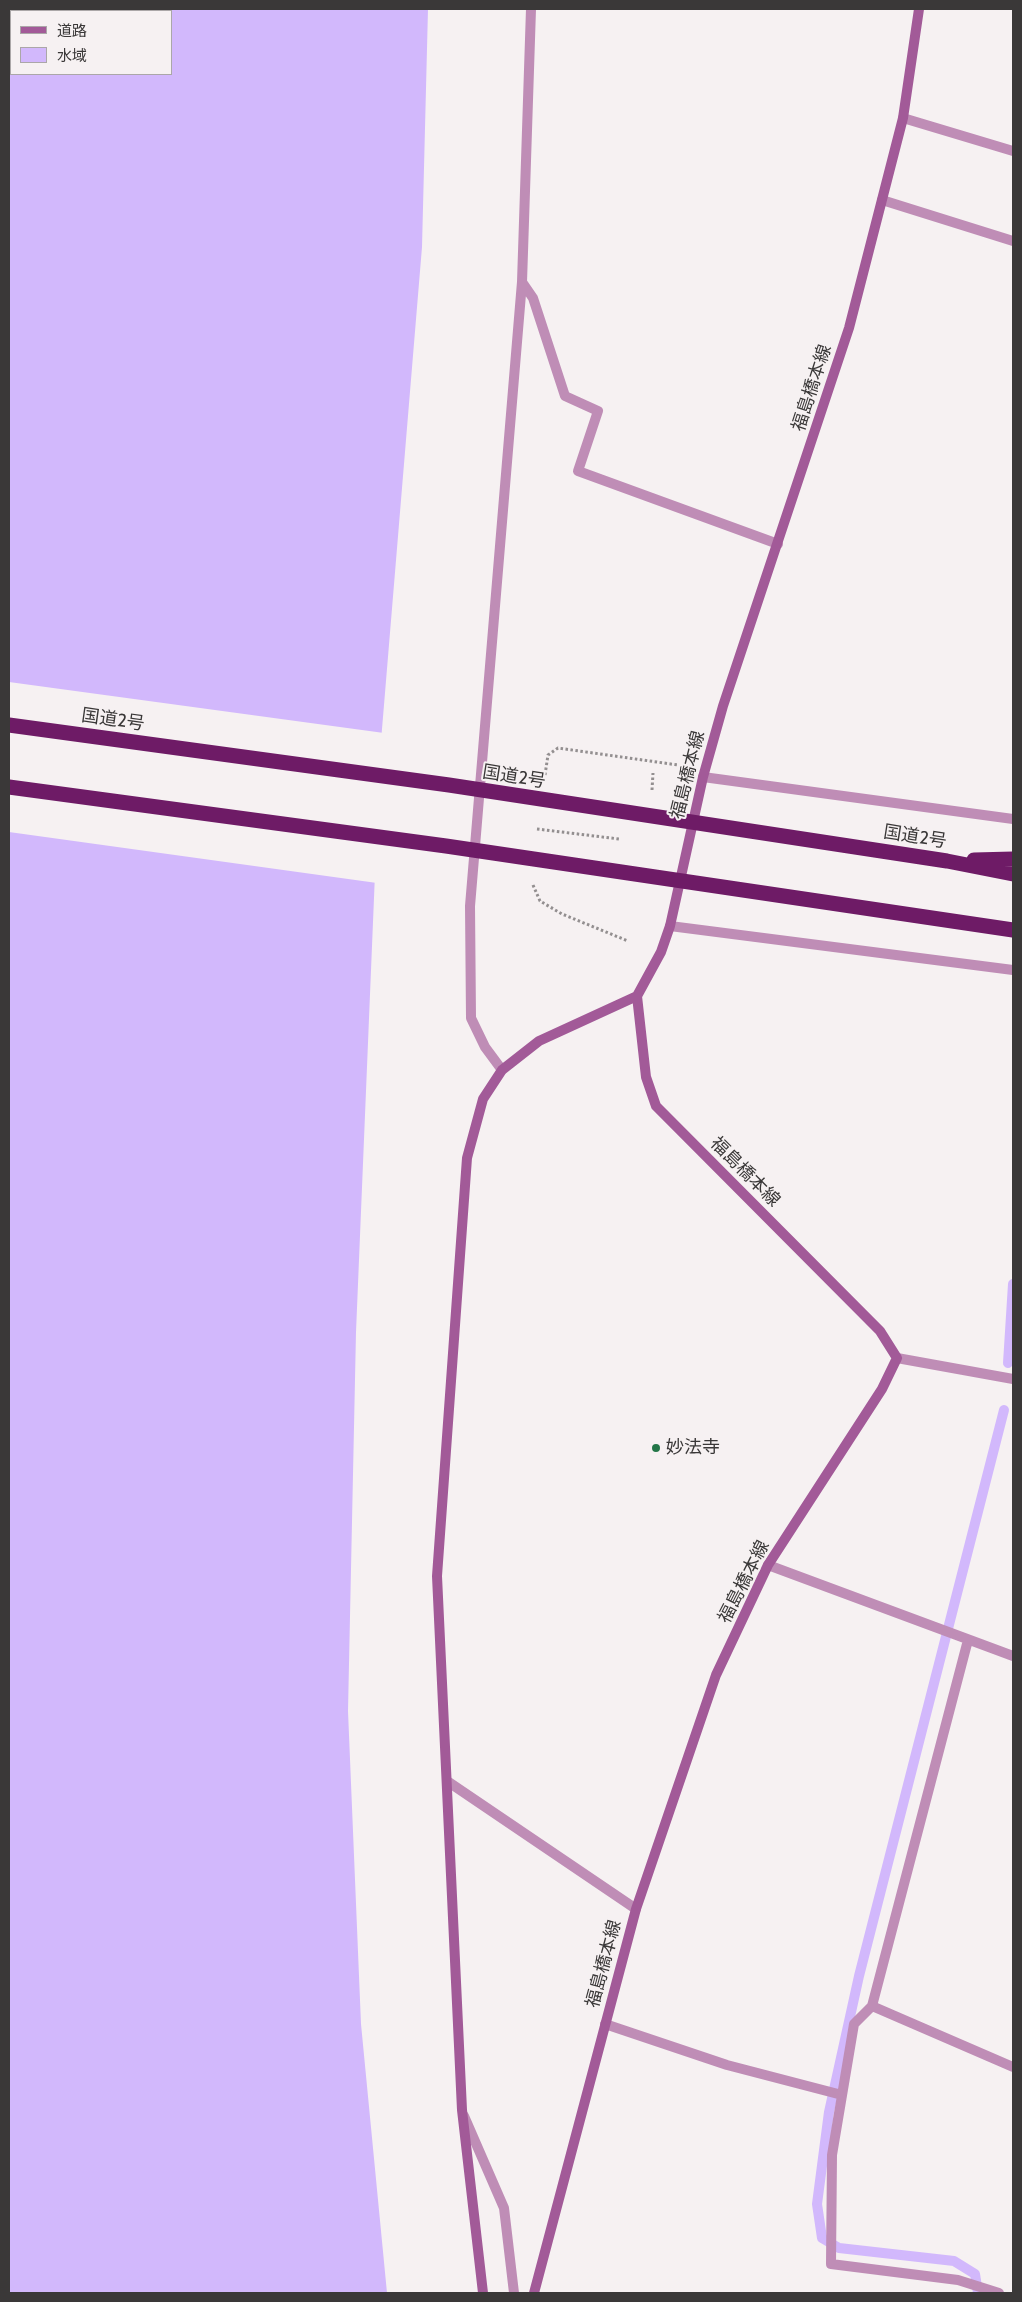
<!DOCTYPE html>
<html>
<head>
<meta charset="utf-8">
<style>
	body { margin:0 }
	#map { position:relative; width:1022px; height:2302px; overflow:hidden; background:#f6f1f2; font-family:Cabin,"Noto Sans JP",sans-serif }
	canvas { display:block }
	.frame { position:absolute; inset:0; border:10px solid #3a3838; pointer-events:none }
	.legend { position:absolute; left:10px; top:10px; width:162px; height:65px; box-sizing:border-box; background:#f6f1f2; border:1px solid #aba7a8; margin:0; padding:6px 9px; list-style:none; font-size:15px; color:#3a3838 }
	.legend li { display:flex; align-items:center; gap:10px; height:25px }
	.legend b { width:25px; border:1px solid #aba7a8 }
</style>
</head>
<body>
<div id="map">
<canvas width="1022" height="2302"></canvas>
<div class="frame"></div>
<ul class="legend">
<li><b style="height:6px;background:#a25a98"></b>道路</li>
<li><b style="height:14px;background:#d2b8fc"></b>水域</li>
</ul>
</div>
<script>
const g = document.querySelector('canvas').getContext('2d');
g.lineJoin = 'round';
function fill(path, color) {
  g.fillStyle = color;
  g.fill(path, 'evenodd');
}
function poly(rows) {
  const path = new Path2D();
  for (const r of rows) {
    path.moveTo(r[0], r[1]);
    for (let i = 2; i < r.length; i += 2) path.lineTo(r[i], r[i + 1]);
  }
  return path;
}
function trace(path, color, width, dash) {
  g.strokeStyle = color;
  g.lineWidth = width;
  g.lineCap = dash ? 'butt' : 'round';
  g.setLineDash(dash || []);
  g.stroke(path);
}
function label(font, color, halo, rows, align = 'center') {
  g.font = font + ' Cabin,"Noto Sans JP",sans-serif';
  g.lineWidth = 4;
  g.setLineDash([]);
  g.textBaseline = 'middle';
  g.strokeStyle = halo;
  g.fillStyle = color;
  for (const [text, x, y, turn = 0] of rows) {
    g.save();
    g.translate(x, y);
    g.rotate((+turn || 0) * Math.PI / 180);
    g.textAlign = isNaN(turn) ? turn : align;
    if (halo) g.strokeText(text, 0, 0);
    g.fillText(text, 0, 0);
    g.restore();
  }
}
fill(poly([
	[9,9,428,9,422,247,380,753,356,1332,348,1711,361,2024,387,2293,9,2293],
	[11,11,171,11,171,74,11,74]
]), '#d2b8fc');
fill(poly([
	[9,682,384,733,377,883,9,832]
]), '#f6f1f2');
trace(poly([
	[1008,1363,1013,1284],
	[978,2293,975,2274,954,2261,839,2248,822,2238,817,2204,829,2112,859,1976,1004,1410]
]), '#d2b8fc', 10);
trace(poly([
	[545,775,548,755,558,748,678,765],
	[652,790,653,773],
	[537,829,619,839],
	[533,885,540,901,562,914,628,941]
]), '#938f90', 3, [2.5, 2.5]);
trace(poly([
	[903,118,1013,151],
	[882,200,1013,241],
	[522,282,533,298,565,396,598,411,578,471,778,544],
	[703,777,1013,819],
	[670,926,1013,970],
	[502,1070,485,1047,471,1018,470,906,522,282,531,9],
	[897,1358,1013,1379],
	[768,1565,1013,1656],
	[968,1640,872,2006,1013,2067],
	[447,1781,636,1909],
	[872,2006,854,2024,832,2155,831,2264,958,2280,999,2293],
	[605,2024,727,2065,842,2095],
	[464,2116,504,2208,514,2293]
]), '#bf8db6', 10);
trace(poly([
	[483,2293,462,2110,437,1576,467,1158,483,1099,502,1070,539,1041,637,996],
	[534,2293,636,1909,716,1675,768,1565,882,1389,897,1358,880,1331,656,1106,646,1077,637,996,661,952,670,926,703,777,723,706,849,328,903,118,919,9]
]), '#a25a98', 10);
trace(poly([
	[9,725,449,785,947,861,1013,874],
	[9,787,446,846,1013,930],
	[974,860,1013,859]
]), '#6e1b66', 15);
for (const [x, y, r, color] of [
	[656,1448,5,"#237648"]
]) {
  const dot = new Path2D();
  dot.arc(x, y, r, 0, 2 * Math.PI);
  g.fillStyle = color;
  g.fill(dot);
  trace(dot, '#f6f1f2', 2);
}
label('18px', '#3a3838', '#f6f1f2', [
	["福島橋本線",812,388,-72],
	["国道2号",113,720,8],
	["福島橋本線",688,775,-76],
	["国道2号",514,777,9],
	["国道2号",915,837,9],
	["福島橋本線",745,1172,45],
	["福島橋本線",744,1582,-63],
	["福島橋本線",604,1964,-75]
]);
label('18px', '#3a3838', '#f6f1f2', [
	["妙法寺",666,1448]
], 'left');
</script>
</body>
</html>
